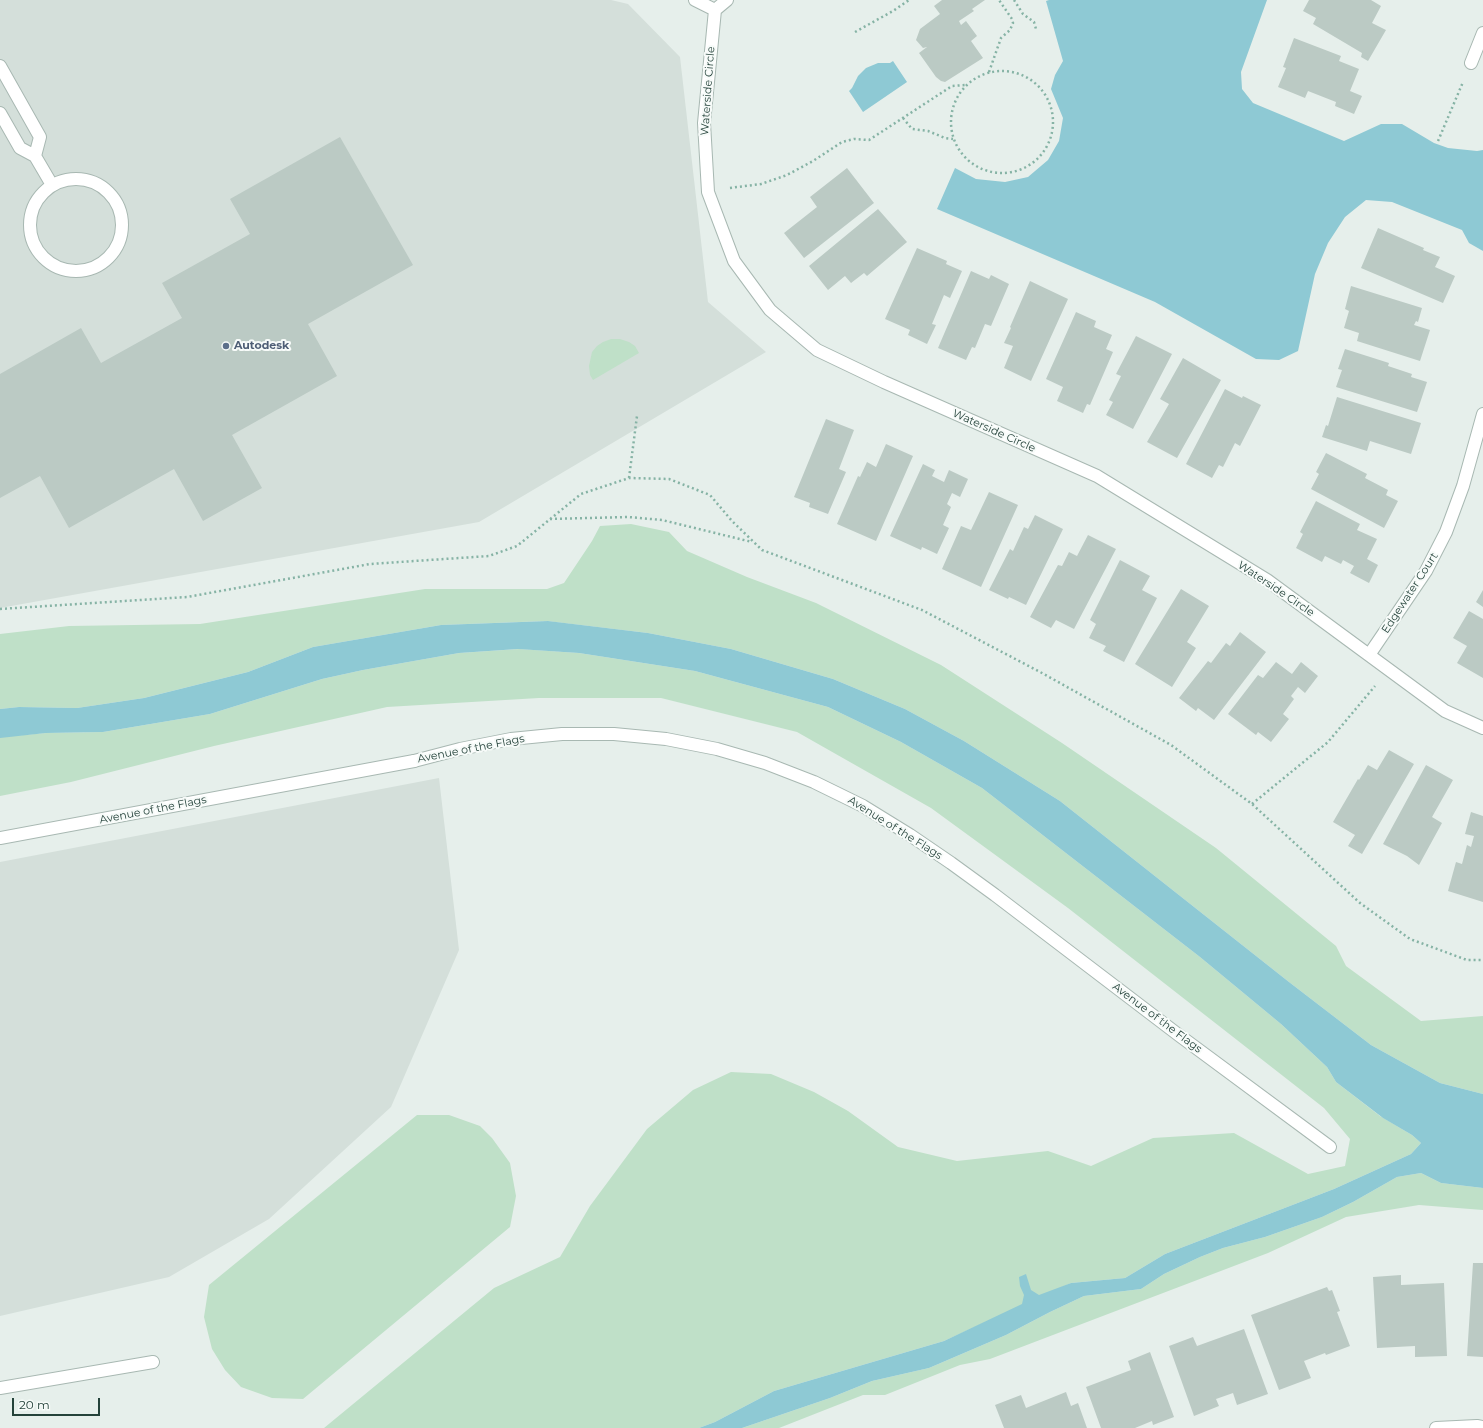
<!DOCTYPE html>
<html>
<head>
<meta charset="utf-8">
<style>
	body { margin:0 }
	#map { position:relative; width:1483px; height:1428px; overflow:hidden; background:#e6efeb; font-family:Montserrat,sans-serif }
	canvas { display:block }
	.scale { position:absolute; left:12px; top:1398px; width:88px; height:18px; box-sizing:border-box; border:2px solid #24423a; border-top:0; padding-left:5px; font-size:12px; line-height:14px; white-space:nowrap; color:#24423a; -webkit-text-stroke:3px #f7fbf9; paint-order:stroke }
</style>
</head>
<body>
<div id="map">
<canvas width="1483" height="1428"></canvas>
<div class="scale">20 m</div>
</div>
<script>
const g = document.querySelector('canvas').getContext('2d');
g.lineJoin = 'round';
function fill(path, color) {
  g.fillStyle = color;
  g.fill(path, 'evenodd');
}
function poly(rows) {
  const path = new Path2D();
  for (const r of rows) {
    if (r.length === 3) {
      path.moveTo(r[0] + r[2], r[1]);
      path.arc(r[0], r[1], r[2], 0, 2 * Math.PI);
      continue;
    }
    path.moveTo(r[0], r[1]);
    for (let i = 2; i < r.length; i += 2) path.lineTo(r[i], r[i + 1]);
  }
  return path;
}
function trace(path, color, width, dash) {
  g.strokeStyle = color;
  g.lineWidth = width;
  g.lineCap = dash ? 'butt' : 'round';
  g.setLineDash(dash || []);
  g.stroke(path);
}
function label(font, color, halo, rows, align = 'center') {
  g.font = font + ' Montserrat,sans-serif';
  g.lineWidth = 4;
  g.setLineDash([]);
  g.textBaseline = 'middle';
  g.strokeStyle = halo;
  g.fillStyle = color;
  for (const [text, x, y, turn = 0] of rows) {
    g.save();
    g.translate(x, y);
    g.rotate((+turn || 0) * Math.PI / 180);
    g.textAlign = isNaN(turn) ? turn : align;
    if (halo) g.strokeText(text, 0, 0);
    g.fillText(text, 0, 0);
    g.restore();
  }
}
fill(poly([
	[0,0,611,0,628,4,680,57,708,302,766,352,479,522,0,608],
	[439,778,459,950,391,1107,269,1219,169,1277,0,1316,0,862]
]), '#d4dfda');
fill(poly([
	[611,339,620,339,629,342,635,346,639,353,593,380,590,375,589,366,592,352,597,346,603,342],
	[631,524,669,532,687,551,747,577,816,603,941,665,1062,743,1216,848,1336,946,1346,966,1421,1021,1483,1016,1483,1094,1440,1083,1371,1045,1289,982,1060,801,964,741,905,709,833,679,731,649,648,633,547,621,441,625,313,647,248,672,144,698,77,708,19,707,0,709,0,634,69,626,200,624,425,589,547,589,564,583,592,541,600,526],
	[519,649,579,653,695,671,828,707,901,742,982,788,1200,957,1281,1024,1327,1067,1336,1082,1380,1116,1412,1135,1421,1143,1411,1154,1334,1189,1165,1254,1125,1278,1071,1283,944,1341,774,1391,715,1422,699,1428,324,1428,494,1288,560,1257,590,1206,647,1129,693,1090,731,1072,771,1074,814,1092,848,1111,898,1147,957,1161,1048,1151,1091,1166,1153,1138,1234,1133,1308,1174,1345,1166,1350,1139,1324,1108,1068,908,931,808,797,732,661,698,539,698,387,707,214,746,71,782,0,796,0,737,46,733,103,732,210,714,322,679,363,670,459,653],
	[417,1115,449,1115,480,1126,492,1138,510,1163,516,1196,510,1227,303,1399,272,1398,241,1387,225,1370,212,1349,204,1317,209,1285],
	[1421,1173,1441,1183,1483,1188,1483,1210,1419,1205,1346,1217,1268,1253,990,1359,960,1365,885,1395,863,1395,779,1428,742,1428,830,1398,872,1381,929,1368,1006,1335,1050,1312,1084,1296,1141,1289,1164,1274,1200,1257,1223,1248,1265,1237,1322,1217,1353,1202,1397,1177]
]), '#bfe0c8');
fill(poly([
	[1049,0,1267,0,1241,72,1242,89,1253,103,1344,141,1381,124,1402,124,1434,143,1448,148,1477,151,1483,150,1483,251,1469,243,1462,230,1392,202,1366,200,1345,217,1328,243,1315,274,1298,351,1279,360,1256,359,1155,302,937,209,955,168,976,179,1005,182,1028,177,1048,160,1059,141,1063,118,1051,89,1055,75,1063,61,1046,1],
	[893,61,907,82,863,112,849,91,852,88,858,76,866,68,878,63,890,63],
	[548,621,648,633,731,649,833,679,905,709,964,741,1060,801,1289,982,1371,1045,1440,1083,1483,1094,1483,1188,1441,1183,1421,1173,1397,1177,1353,1202,1322,1217,1265,1237,1223,1248,1200,1257,1164,1274,1141,1289,1084,1296,1050,1312,1006,1335,929,1368,872,1381,830,1398,742,1428,699,1428,715,1422,774,1391,944,1341,1022,1304,1024,1295,1020,1286,1019,1277,1026,1274,1031,1290,1039,1295,1071,1283,1125,1278,1165,1254,1334,1189,1411,1154,1421,1143,1412,1135,1383,1118,1336,1082,1327,1067,1281,1024,1200,957,982,788,901,742,828,707,695,671,579,653,518,649,459,653,363,670,322,679,210,714,103,732,46,733,0,738,0,709,19,707,77,708,144,698,248,672,313,647,441,625]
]), '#8ec9d4');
fill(poly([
	[942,0,985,0,972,9,974,11,959,21,961,25,966,21,977,36,971,41,983,58,945,82,941,81,936,77,919,53,927,47,923,48,916,40,920,29,940,14,934,6],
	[1309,0,1371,0,1381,6,1372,23,1386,30,1368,61,1361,57,1362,53,1313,24,1316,18,1303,11],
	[1294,38,1341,56,1339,61,1359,69,1350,91,1362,96,1354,114,1335,106,1336,102,1308,91,1305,98,1278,87,1286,68,1283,67],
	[340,137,413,265,308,324,337,376,232,435,262,488,203,521,174,469,69,528,40,476,0,498,0,374,81,328,101,363,182,318,162,283,250,234,230,199],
	[847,168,874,203,804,258,784,233,817,207,810,197],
	[878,209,907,242,867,276,864,273,851,283,845,276,828,290,809,266],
	[1378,228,1424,248,1423,250,1440,257,1435,267,1455,276,1443,303,1361,268],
	[917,248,947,261,946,264,962,271,950,298,944,295,932,324,936,325,927,344,908,335,910,330,885,319],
	[971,271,989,279,991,275,1009,284,991,326,985,324,975,348,972,347,966,360,938,348],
	[1030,281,1068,299,1031,381,1004,368,1013,346,1004,343,1011,328,1010,327],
	[1351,286,1422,308,1418,322,1416,321,1414,325,1430,330,1420,361,1357,341,1359,333,1344,328,1349,311,1345,309],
	[1076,312,1096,321,1094,327,1112,335,1106,349,1113,352,1090,405,1087,404,1083,413,1057,401,1063,387,1046,379],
	[1136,336,1172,354,1133,429,1106,415,1113,402,1109,400,1121,376,1116,374],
	[1345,349,1389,363,1388,366,1412,374,1411,377,1427,382,1417,412,1336,387,1342,370,1338,369],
	[1183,358,1221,380,1177,458,1147,442,1169,404,1160,399],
	[1225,389,1242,398,1243,396,1261,405,1240,446,1235,443,1223,467,1219,465,1212,478,1186,464],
	[1337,397,1421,423,1411,454,1370,441,1367,451,1322,437,1326,425,1328,426],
	[826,419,854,430,839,469,846,472,828,514,809,507,810,503,794,497],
	[886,444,913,456,876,541,837,524,858,476,860,477,867,462,876,467],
	[1326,453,1367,474,1365,478,1388,490,1386,495,1398,501,1384,528,1311,489,1319,474,1316,472],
	[923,464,935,470,932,476,944,482,949,470,968,479,960,497,952,493,947,504,951,507,943,525,949,528,937,554,922,547,921,550,890,536],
	[989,492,1018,505,981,587,942,569,961,526,971,530],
	[1316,501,1360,524,1357,530,1377,539,1367,559,1378,565,1369,583,1350,573,1354,566,1343,560,1341,564,1325,556,1322,562,1296,548,1303,534,1300,532],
	[1035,515,1063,529,1026,605,1009,597,1008,599,989,590,1010,549,1013,551,1024,527,1028,529],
	[1088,535,1116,549,1074,629,1056,620,1051,628,1030,617,1058,565,1062,566,1069,552,1077,556],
	[1120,560,1150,576,1142,590,1157,598,1124,662,1103,651,1106,646,1089,638,1096,624,1090,620],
	[1181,589,1209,606,1187,642,1196,648,1172,687,1135,664],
	[1483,590,1483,607,1476,602],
	[1469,611,1483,619,1483,678,1457,663,1467,646,1453,638],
	[1240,632,1266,652,1214,720,1198,708,1196,711,1179,698,1208,661,1211,663,1226,643,1230,646],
	[1276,662,1292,674,1301,662,1318,676,1305,693,1298,687,1291,696,1294,699,1283,714,1289,719,1271,742,1258,732,1256,735,1228,714,1258,675,1263,678],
	[1389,750,1414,764,1362,854,1348,846,1355,835,1333,822,1358,779,1359,780,1368,765,1377,770],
	[1426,765,1453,780,1432,817,1442,823,1419,865,1407,856,1383,844],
	[1471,812,1483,816,1483,902,1448,891,1456,862,1462,864,1467,845,1471,847,1474,836,1465,834],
	[1473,1263,1483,1263,1483,1357,1467,1356],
	[1401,1275,1401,1285,1444,1283,1447,1356,1415,1357,1415,1346,1377,1348,1373,1277],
	[1327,1287,1329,1291,1332,1290,1340,1311,1337,1312,1350,1346,1326,1355,1325,1353,1304,1361,1311,1378,1279,1390,1251,1315],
	[1244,1329,1268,1394,1237,1405,1233,1393,1216,1399,1219,1406,1194,1416,1169,1346,1193,1337,1197,1346],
	[1150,1352,1174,1417,1153,1425,1152,1421,1135,1428,1101,1428,1086,1387,1131,1370,1128,1361],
	[1066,1392,1071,1406,1078,1403,1087,1428,1004,1428,995,1405,1021,1395,1026,1408]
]), '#bbcac4');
const service = poly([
	[0,66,40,137,35,156],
	[0,113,20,148,35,156,52,185],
	[76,225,46],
	[414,761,460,749,511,739,562,734,614,734,666,739,717,749,765,763,814,782,863,806,910,835,951,863,995,895,1180,1036,1330,1147],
	[0,1388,153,1362]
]);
const minor = poly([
	[695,0,715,10],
	[715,10,704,123,708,192,734,261,770,310,817,350,884,382,1097,476,1267,580,1445,711,1483,728],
	[715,10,727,0],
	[1471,63,1483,33],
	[1369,655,1426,571,1446,532,1463,486,1483,414],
	[0,838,414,761],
	[1436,1428,1477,1426,1483,1427]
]);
trace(service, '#a8b8b2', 14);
trace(minor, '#a8b8b2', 14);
trace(poly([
	[1014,0,1023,14,1034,22,1036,29],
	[855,32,893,11,909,0],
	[1002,122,51],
	[989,72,1001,38,1010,30,1013,23,1012,19,999,0],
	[903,118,912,129,928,131,945,138,953,139],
	[1438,141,1463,82],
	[730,188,761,184,787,175,813,161,842,142,854,139,869,140,952,86,965,85],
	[629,478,637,416],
	[550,519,628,517,662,520,752,542],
	[0,609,187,597,370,564,489,556,517,546,581,494,629,478,669,479,710,495,732,521,762,550,922,610,1042,673,1171,745,1252,804,1360,903,1410,939,1467,960,1483,960],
	[1252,804,1328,742,1375,686]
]), '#86b3a5', 2.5, [2, 3]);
trace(service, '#fff', 12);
trace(minor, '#fff', 12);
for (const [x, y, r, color] of [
	[226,346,4,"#5c6f8a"]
]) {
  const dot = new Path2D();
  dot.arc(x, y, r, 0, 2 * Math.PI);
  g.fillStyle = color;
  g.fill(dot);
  trace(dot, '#f7fbf9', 1.5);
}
label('11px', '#24423a', '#f7fbf9', [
	["Waterside Circle",708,91,-86],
	["Waterside Circle",994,431,24],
	["Waterside Circle",1276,589,34],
	["Edgewater Court",1410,593,-57],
	["Avenue of the Flags",471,749,-11],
	["Avenue of the Flags",153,810,-11],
	["Avenue of the Flags",895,828,32],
	["Avenue of the Flags",1157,1018,37]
]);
label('bold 11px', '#4e5e75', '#f7fbf9', [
	["Autodesk",234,346]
], 'left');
</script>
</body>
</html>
